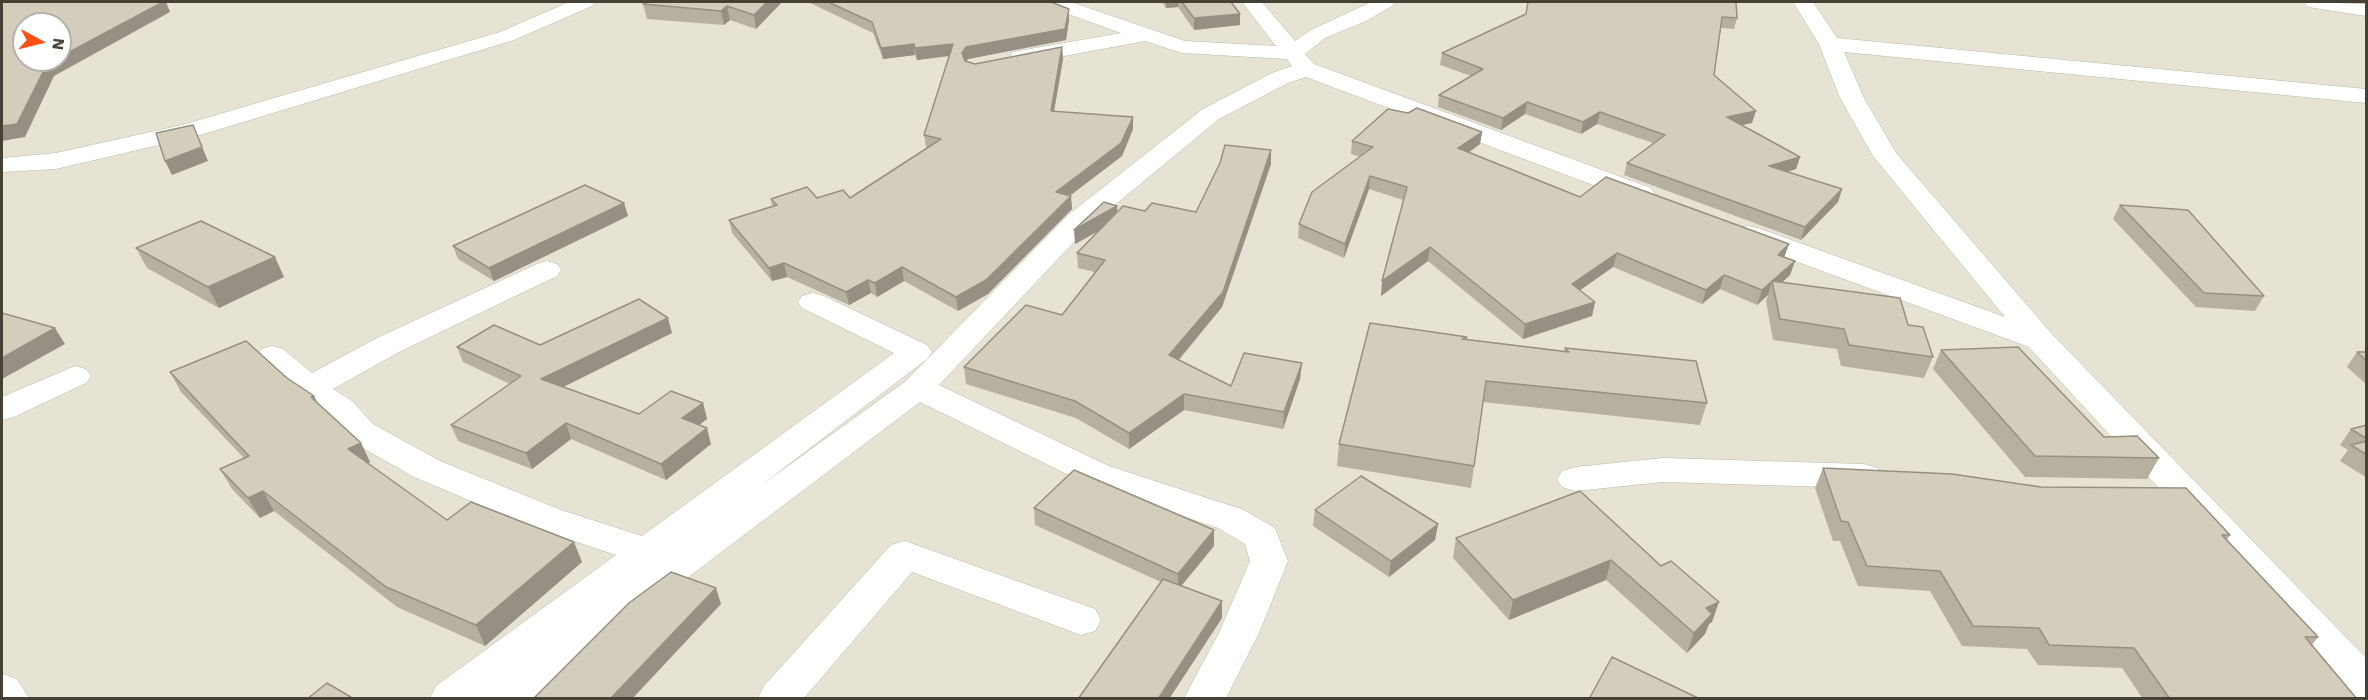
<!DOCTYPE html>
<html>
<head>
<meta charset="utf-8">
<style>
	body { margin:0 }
	#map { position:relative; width:2368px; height:700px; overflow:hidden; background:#f3f0e6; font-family:"Work Sans",sans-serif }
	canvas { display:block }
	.frame { position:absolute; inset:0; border:3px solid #464135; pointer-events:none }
	.north { position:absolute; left:12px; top:12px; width:60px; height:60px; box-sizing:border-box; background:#fff; border:2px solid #b5b3ae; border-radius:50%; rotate:97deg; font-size:16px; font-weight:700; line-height:24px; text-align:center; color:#464135 }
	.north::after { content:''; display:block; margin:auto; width:21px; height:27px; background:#fa5116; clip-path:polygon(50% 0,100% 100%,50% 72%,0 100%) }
</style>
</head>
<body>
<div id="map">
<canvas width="2368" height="700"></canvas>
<div class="frame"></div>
<div class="north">N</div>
</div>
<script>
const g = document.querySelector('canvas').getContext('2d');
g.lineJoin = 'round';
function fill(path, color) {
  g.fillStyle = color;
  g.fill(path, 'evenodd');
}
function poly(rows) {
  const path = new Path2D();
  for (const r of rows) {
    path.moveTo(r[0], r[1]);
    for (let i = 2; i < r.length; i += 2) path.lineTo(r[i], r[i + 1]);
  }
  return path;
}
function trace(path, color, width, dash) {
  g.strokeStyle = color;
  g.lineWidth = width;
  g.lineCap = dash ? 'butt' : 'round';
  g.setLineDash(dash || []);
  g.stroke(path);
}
fill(poly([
	[2,2,2366,2,2366,698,2,698],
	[24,24,60,24,60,60,24,60]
]), '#e7e3d4');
const street = poly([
	[569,2,595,2,592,6,514,40,197,136,56,169,2,172,2,158,56,153,182,125,500,32,569,2],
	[1043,2,1071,2,1185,41,1276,46,1242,2,1262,2,1295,41,1311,30,1371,2,1395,2,1392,6,1366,21,1325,38,1305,54,1314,64,1651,188,1655,194,1651,200,1642,202,1633,200,1306,77,1288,83,1219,119,1088,227,939,385,1109,466,1244,510,1275,528,1288,561,1259,633,1226,698,1184,698,1219,633,1250,561,1245,544,1218,528,1083,482,920,402,617,631,534,698,430,698,436,686,616,555,535,528,414,477,349,440,328,415,298,395,261,363,256,356,261,349,272,346,283,349,312,373,377,338,537,264,547,261,557,264,561,270,557,276,399,352,333,389,352,401,373,424,440,461,561,510,642,536,894,353,802,308,798,302,802,296,813,293,824,296,927,345,932,352,927,359,760,486,906,381,1068,215,1203,109,1272,73,1292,66,1287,59,1182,53,1145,41,1021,64,1013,62,1010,57,1013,52,1121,33,1046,6,1043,2],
	[1793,2,1813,2,1837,38,2366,89,2366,103,1844,52,1864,98,1896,153,2051,333,2366,658,2366,698,2351,697,2029,347,1738,240,1734,234,1738,228,1748,226,1758,228,2005,317,1873,156,1840,98,1819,44,1793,2],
	[2304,2,2366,4,2366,16,2314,8,2307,6,2304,2],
	[75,366,86,369,91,376,86,383,14,417,2,420,2,397,75,366],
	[1663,458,1864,464,1877,468,1882,476,1877,484,1864,488,1663,482,1575,491,1562,487,1557,479,1562,471,1575,467,1663,458],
	[905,541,1095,609,1101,620,1095,631,1081,635,912,572,804,698,758,698,764,686,891,545,905,541],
	[2,674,17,679,29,698,2,698,2,674]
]);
trace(street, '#beb9a9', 1);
fill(street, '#fff');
fill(poly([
	[782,2,756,29,730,20,724,25,647,19,643,4],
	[808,2,1051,2,1069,20,1066,40,968,59,966,61,975,64,1062,47,1063,59,1054,111,1133,129,1122,156,1070,196,1072,209,988,294,958,311,904,281,877,297,871,293,849,305,787,277,772,281,732,233,729,220,772,206,771,199,850,198,928,148,926,147,924,135,950,56,917,60,915,55,883,59,873,33],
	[1162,2,1231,2,1240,25,1194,30,1178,7,1166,8],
	[1736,2,1737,18,1734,29,1721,28,1714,75,1752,123,1742,125,1800,157,1796,169,1788,172,1842,189,1838,202,1801,240,1624,175,1627,163,1653,143,1597,124,1581,134,1525,114,1501,130,1438,107,1439,95,1471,76,1440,65,1442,53],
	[1482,132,1480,144,1469,152,1580,197,1784,257,1795,261,1790,275,1782,282,1908,325,1933,357,1924,378,1841,366,1837,349,1773,340,1766,301,1768,295,1757,305,1720,289,1702,304,1613,267,1580,290,1595,302,1592,316,1523,339,1428,261,1381,296,1403,200,1369,189,1344,258,1298,238,1299,224,1360,157,1351,154,1352,141],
	[1271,164,1222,307,1179,360,1231,386,1302,363,1300,379,1283,429,1184,410,1129,449,1076,418,966,384,964,367,1062,315,1095,272,1078,268,1077,253,1099,231,1075,244,1117,211,1196,212],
	[624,203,628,216,494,281,458,259,453,246],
	[2120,205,2264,296,2255,311,2196,307,2113,219],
	[136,248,284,277,219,308,147,268],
	[672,333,563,387,639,414,703,403,707,419,699,425,711,444,666,480,571,439,532,469,458,441,451,425,510,384,463,362,457,347,540,345],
	[1467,337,1467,339,1564,351,1565,348,1707,403,1700,425,1483,402,1471,488,1337,466,1339,444],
	[1941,350,2104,437,2159,458,2147,479,2025,477,1933,369],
	[2357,352,2367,352,2367,385,2347,367],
	[170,372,287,378,318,404,361,443,370,462,368,463,447,520,582,562,485,646,397,607,274,511,260,518,232,489,220,469,244,458,181,392],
	[2367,425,2367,478,2340,461,2348,450,2340,445,2351,429],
	[1823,468,2230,535,2227,540,2318,637,2312,645,2357,699,2143,699,2122,668,2038,665,2027,649,1962,646,1930,591,1858,586,1840,541,1833,541,1815,488],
	[1580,491,1712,622,1709,624,1705,634,1687,653,1606,580,1509,620,1453,558,1456,538],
	[1034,508,1214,530,1214,546,1181,586,1222,618,1169,699,1078,699,1161,582,1035,525],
	[1315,510,1438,524,1435,540,1389,577,1313,526]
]), '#b7b0a1');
fill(poly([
	[163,2,166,2,170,12,54,76,25,137,2,141,2,126,47,64,54,60,60,60,60,57],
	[767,2,782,2,756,29,754,15],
	[1166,2,1178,2,1178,7,1166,8],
	[727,6,730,20,724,25,721,11],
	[1069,9,1069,20,1066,40,968,59,963,65,962,53,966,47],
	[1240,14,1240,25,1194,30,1194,18],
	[914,44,915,55,883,59,881,48],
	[953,44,955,55,917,60,915,48],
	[1062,47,1063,59,1052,123,1051,111],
	[1527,102,1525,114,1501,130,1503,118],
	[1756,111,1752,123,1724,129,1727,117],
	[1600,112,1597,124,1581,134,1583,122],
	[1133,117,1133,129,1122,156,1057,205,1056,192],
	[193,125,208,161,172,175,165,161],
	[1482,132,1480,144,1457,161,1458,148],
	[1271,150,1271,164,1222,307,1169,371,1169,355],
	[1800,157,1796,169,1765,178,1769,166],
	[1370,176,1369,189,1344,258,1345,244],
	[1842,189,1838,202,1801,240,1805,227],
	[1071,196,1072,209,988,294,958,311,956,297],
	[624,203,628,216,494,281,489,268],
	[1117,206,1118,220,1075,244,1074,230],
	[1789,244,1784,258,1778,255],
	[1430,247,1428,261,1381,296,1382,281],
	[1617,253,1613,267,1569,298,1572,284],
	[275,257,284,277,219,308,208,287],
	[1795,261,1790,275,1774,290,1772,281],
	[784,263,787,277,772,281,769,268],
	[902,267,904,281,877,297,875,283],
	[1724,275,1720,289,1702,304,1706,290],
	[868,280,871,293,849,305,846,292],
	[1772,281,1768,295,1757,305,1762,290],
	[1595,302,1592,316,1523,339,1525,324],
	[668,318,672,333,547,395,541,379],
	[55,328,65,344,2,379,2,358],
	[1302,363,1300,379,1283,429,1284,412],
	[1184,394,1184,410,1129,449,1129,433],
	[314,396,324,415,311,397],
	[703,403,707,419,687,434,682,418],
	[566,423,571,439,532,469,526,453],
	[707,428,711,444,666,480,661,464],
	[361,443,370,462,358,469,348,449],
	[263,491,274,511,260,518,248,498],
	[1438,524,1435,540,1389,577,1391,561],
	[1214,530,1214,546,1178,590,1178,574],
	[574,542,582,562,485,646,476,625],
	[1611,560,1606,580,1509,620,1513,600],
	[716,588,721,604,632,699,610,699],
	[1222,601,1222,618,1169,699,1158,699],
	[1719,602,1712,622,1709,624,1705,634,1687,653,1694,633,1706,608]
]), '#959083');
const building = poly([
	[2,2,163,2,60,57,60,24,24,24,24,60,54,60,47,64,17,124,2,126,2,2],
	[647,2,767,2,754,15,727,6,721,11,643,4,647,2],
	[828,2,1051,2,1069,9,1065,29,966,47,962,53,965,61,975,64,1062,47,1051,111,1133,117,1121,143,1056,192,1071,196,986,280,956,297,902,267,875,283,868,280,846,292,784,263,769,268,729,220,777,205,771,199,807,187,817,198,843,190,850,198,941,139,924,135,953,44,915,48,914,44,881,48,872,22,828,2],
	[1182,2,1231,2,1240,14,1194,18,1182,2],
	[1528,2,1736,2,1737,18,1722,17,1714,75,1756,111,1727,117,1800,157,1769,166,1842,189,1805,227,1627,163,1665,135,1600,112,1583,122,1527,102,1503,118,1439,95,1483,69,1442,53,1526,14,1528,2],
	[1417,108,1482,132,1458,148,1580,197,1606,177,1789,244,1778,255,1795,261,1762,290,1724,275,1706,290,1617,253,1572,284,1595,302,1525,324,1430,247,1382,281,1407,187,1370,176,1345,244,1299,224,1312,192,1373,147,1352,141,1388,109,1408,113,1417,108],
	[193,125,202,147,165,161,156,133,193,125],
	[1225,145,1271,150,1223,292,1169,355,1231,386,1244,353,1302,363,1284,412,1184,394,1129,433,1075,401,964,367,1026,305,1062,315,1105,260,1077,253,1123,206,1145,211,1152,203,1196,212,1220,163,1225,145],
	[585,185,624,203,489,268,453,246,585,185],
	[1104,202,1117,206,1074,230,1104,202],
	[2120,205,2188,210,2264,296,2204,293,2120,205],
	[201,221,275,257,208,287,136,248,201,221],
	[1772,281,1900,298,1908,325,1923,327,1933,357,1849,345,1844,329,1780,319,1772,281],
	[639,299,668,318,541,379,639,414,671,391,703,403,682,418,707,428,661,464,566,423,526,453,451,425,521,376,457,347,494,325,540,345,639,299],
	[2,313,55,328,2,358,2,313],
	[1370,323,1467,337,1462,339,1569,352,1565,348,1696,361,1707,403,1486,381,1474,466,1339,444,1370,323],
	[246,341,287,378,314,396,311,397,361,443,348,449,447,520,471,502,574,542,476,625,386,587,263,491,248,498,220,469,249,456,170,372,246,341],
	[2018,347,2104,437,2137,436,2159,458,2035,456,1941,350,2018,347],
	[2357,352,2367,352,2367,361,2357,352],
	[2367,425,2367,439,2351,429,2367,425],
	[2367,441,2367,455,2351,445,2367,441],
	[1823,468,1952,474,2041,487,2186,488,2230,535,2222,535,2318,637,2305,637,2357,699,2170,699,2134,648,2049,645,2039,628,1973,626,1940,571,1867,566,1848,522,1841,521,1823,468],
	[1074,470,1214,530,1178,574,1034,508,1074,470],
	[1361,476,1438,524,1391,561,1315,510,1361,476],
	[1580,491,1661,566,1671,561,1719,602,1706,608,1712,614,1694,633,1611,560,1513,600,1456,538,1580,491],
	[671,572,716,588,610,699,533,699,629,603,671,572],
	[1163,579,1222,601,1158,699,1078,699,1163,579],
	[1612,657,1700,699,1589,699,1612,657],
	[327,683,354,699,307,699,327,683]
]);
fill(building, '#d5cdbb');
trace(building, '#959083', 1.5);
</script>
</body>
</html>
